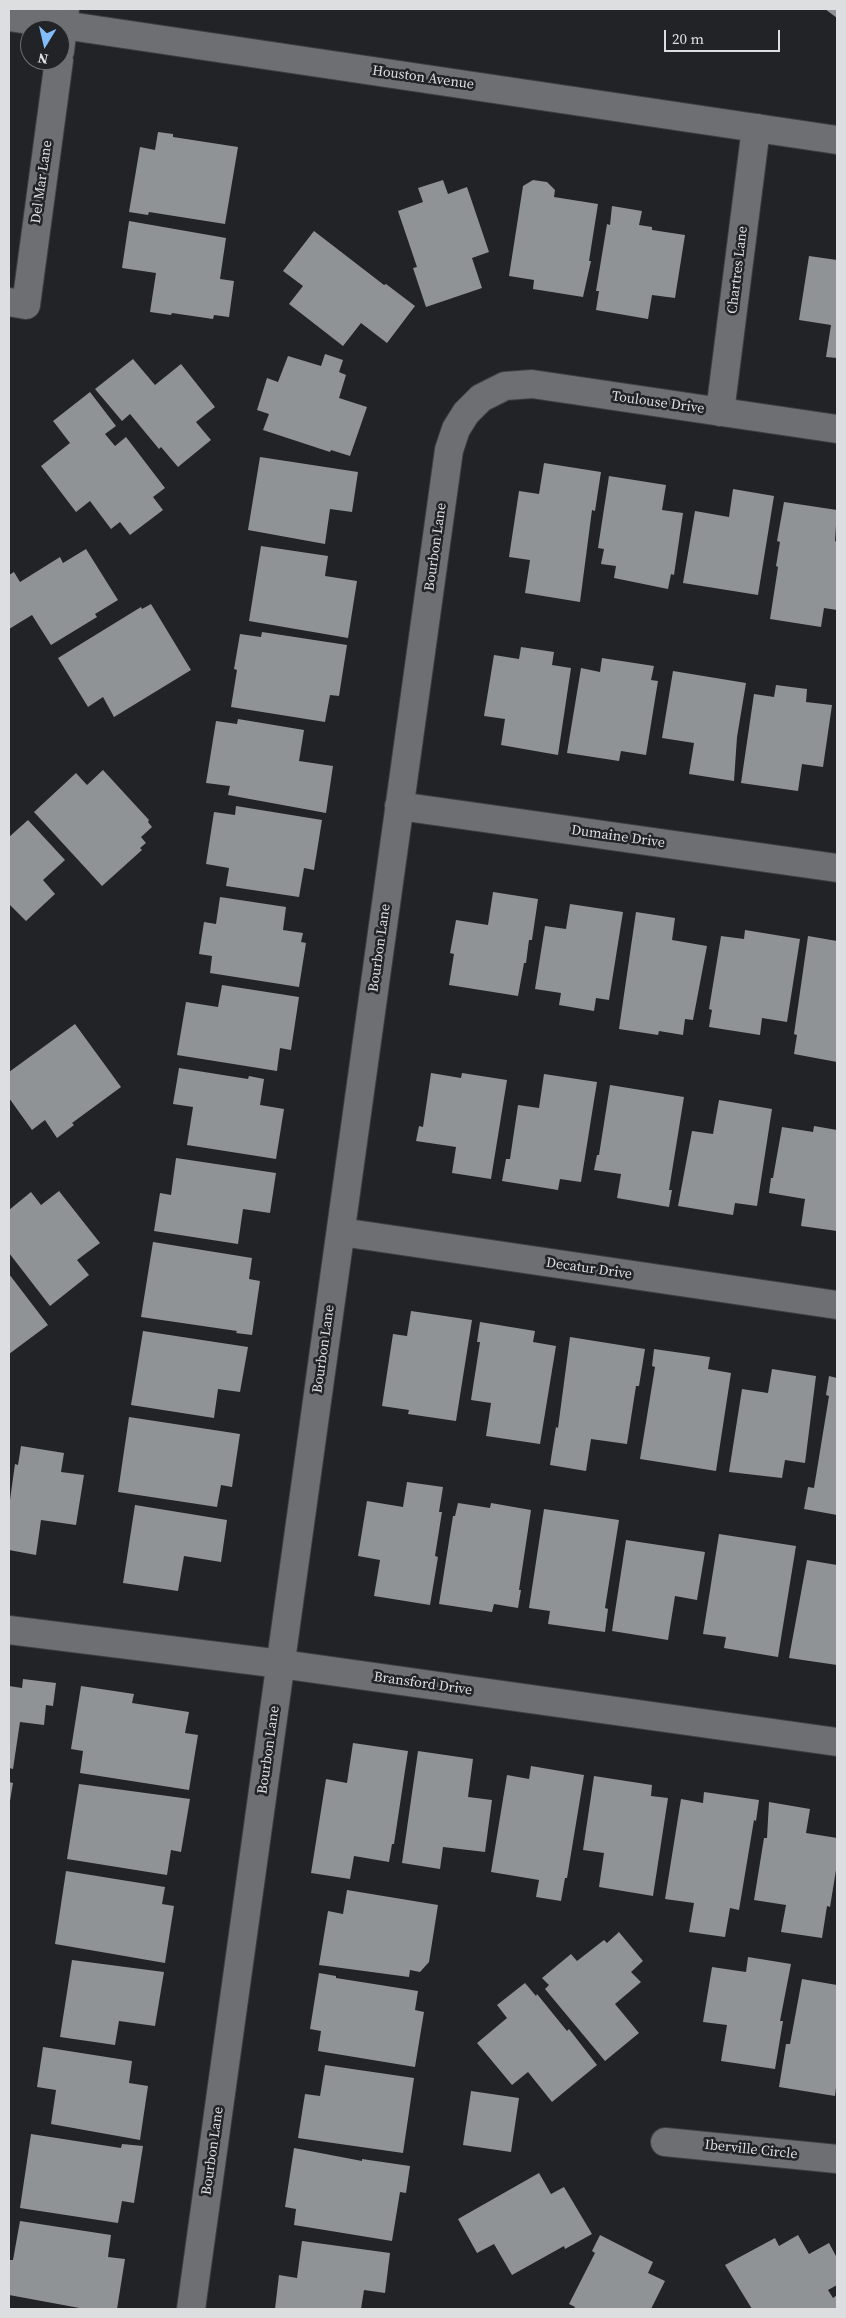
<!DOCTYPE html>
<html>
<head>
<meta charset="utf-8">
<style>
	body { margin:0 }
	#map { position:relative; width:846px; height:2318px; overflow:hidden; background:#212326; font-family:"Source Serif 4",serif }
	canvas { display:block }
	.frame { position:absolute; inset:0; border:10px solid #dcdedf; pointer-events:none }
	.north { position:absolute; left:20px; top:20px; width:50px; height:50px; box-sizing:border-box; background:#212326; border:1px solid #6c6e70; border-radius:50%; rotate:189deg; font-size:14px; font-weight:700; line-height:20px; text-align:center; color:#dcdedf }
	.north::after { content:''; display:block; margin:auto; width:18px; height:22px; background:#84bcfb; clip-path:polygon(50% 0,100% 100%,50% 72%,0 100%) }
	.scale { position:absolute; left:664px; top:30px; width:116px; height:22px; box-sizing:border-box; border:2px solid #dcdedf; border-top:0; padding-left:6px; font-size:15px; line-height:18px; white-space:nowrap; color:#dcdedf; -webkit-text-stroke:4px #212326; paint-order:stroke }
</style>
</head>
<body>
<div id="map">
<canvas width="846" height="2318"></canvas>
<div class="frame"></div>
<div class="north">N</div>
<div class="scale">20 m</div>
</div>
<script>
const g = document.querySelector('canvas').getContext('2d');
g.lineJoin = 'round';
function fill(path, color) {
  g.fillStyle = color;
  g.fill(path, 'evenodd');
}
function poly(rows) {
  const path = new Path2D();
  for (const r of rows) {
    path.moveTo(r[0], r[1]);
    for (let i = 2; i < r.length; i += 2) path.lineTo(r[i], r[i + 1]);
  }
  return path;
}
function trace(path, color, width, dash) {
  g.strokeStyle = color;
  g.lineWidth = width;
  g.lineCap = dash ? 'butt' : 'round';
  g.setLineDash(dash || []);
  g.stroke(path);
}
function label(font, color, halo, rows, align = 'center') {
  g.font = font + ' "Source Serif 4",serif';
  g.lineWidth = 5;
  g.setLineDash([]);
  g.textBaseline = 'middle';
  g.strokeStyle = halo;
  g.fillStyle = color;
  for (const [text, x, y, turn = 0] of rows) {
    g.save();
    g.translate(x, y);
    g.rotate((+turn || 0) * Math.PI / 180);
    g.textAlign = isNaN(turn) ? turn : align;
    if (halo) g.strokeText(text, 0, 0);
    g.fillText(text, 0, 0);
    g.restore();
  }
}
fill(poly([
	[825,9,837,9,837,18],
	[158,132,173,134,173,137,238,147,225,224,149,212,148,215,129,212,140,147,155,150],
	[443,180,448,194,467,187,489,252,472,258,482,288,426,307,413,268,417,267,398,211,423,202,418,188],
	[533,180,547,182,555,190,554,197,598,204,589,261,591,261,583,297,533,289,534,280,509,276,523,186],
	[612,206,642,211,639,225,652,227,652,230,685,235,675,298,652,295,648,319,596,310,599,291,596,291,607,224,610,225],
	[129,221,226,238,220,279,234,281,229,317,214,315,213,319,172,313,171,315,150,312,156,273,122,268],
	[314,231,384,285,386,284,415,306,387,343,361,323,343,346,289,304,303,286,283,271],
	[809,256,837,260,837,358,826,357,831,325,799,320],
	[325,354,343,360,339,372,346,375,339,398,367,407,350,456,331,450,330,452,263,430,269,414,257,410,267,378,278,382,288,356,321,366],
	[133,359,155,385,181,364,215,407,196,422,211,440,178,467,161,447,159,449,130,414,122,421,95,389],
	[90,392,116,426,105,434,115,446,126,437,165,488,153,497,163,510,130,535,120,522,111,529,90,501,76,512,41,466,70,443,53,421],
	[260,457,358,472,352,512,330,509,325,544,248,530],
	[544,463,601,472,595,511,592,510,580,602,525,593,530,560,509,557,519,491,539,494],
	[609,476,666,485,662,510,683,513,674,575,671,574,668,589,614,578,616,566,601,564,604,549,598,548],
	[733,489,774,496,758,595,683,583,695,511,729,517],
	[784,502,837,510,835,541,837,542,837,610,824,608,821,627,770,619,778,567,776,566,780,542,777,541],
	[261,546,328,556,325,576,357,581,348,638,249,621],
	[86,549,118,600,95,614,97,617,51,645,32,615,9,629,9,575,14,572,20,582,60,557,63,563],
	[151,604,191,670,114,717,103,697,88,707,58,658,141,607,142,609],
	[262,632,347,645,339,696,330,695,325,722,231,707,237,670,234,669,240,634,261,637],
	[521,647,554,652,552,665,571,668,558,755,501,745,505,719,484,716,494,655,519,659],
	[602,658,654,666,651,680,658,681,646,755,621,751,619,761,567,753,581,668,600,672],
	[673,671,746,683,737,737,734,781,689,774,694,743,662,738],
	[776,685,807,689,806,702,832,705,823,767,802,764,798,791,741,783,754,694,774,697],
	[238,719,304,730,299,761,333,766,326,813,228,795,230,786,206,783,216,721,237,724],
	[103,770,149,820,148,822,152,827,141,837,146,843,140,848,142,850,102,886,34,812,76,773,87,785],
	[236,806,322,820,314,870,304,868,299,897,226,886,229,868,206,864,214,812,235,815],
	[28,820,65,860,43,880,55,894,26,921,9,904,9,837],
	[493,892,538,899,532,940,529,940,526,963,524,963,518,996,449,985,454,954,450,953,456,920,488,925],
	[220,897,286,907,283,930,303,933,301,942,306,943,299,987,210,973,212,956,199,954,204,922,216,924],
	[570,904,623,912,609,1000,596,998,594,1011,559,1005,561,993,535,989,545,926,566,929],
	[636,912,675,918,672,940,707,946,693,1020,685,1019,683,1035,659,1031,658,1035,619,1029],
	[745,930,800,939,787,1022,762,1018,760,1035,709,1027,712,1010,709,1009,721,936,744,939],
	[808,936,837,941,837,1062,794,1054,797,1035,794,1034],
	[222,985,299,997,291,1050,280,1048,277,1071,177,1055,186,1002,218,1007],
	[75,1024,121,1087,72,1123,74,1125,57,1138,45,1120,32,1130,9,1098,9,1072],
	[179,1068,248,1079,249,1076,264,1079,260,1105,284,1109,276,1159,187,1145,193,1107,173,1104],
	[431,1073,461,1078,462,1073,507,1080,491,1179,452,1173,456,1147,416,1141,419,1126,423,1127],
	[544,1074,597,1082,581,1182,560,1179,558,1190,502,1181,506,1159,510,1159,518,1105,539,1108],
	[610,1085,684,1097,669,1190,672,1190,669,1207,617,1198,621,1174,594,1170,597,1155,599,1155],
	[719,1100,772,1109,757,1206,735,1203,733,1215,678,1206,692,1131,713,1134],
	[814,1126,837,1130,837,1231,801,1226,805,1199,769,1193,771,1178,773,1178,782,1127,813,1132],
	[176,1158,276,1173,270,1213,243,1209,238,1244,154,1231,160,1193,171,1195],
	[59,1191,100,1243,77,1260,89,1275,50,1306,9,1253,9,1210,31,1192,41,1205],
	[153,1242,252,1258,249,1279,260,1281,252,1335,236,1333,237,1331,141,1317],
	[9,1274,48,1325,9,1354],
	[411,1311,472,1320,456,1421,408,1414,409,1410,382,1406,393,1334,407,1336],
	[480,1322,535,1331,533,1342,556,1346,540,1444,486,1436,491,1403,471,1400,480,1342,477,1342],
	[143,1331,248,1347,240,1392,218,1389,214,1418,131,1405],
	[570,1337,645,1349,639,1386,636,1386,627,1444,591,1439,586,1471,550,1465,556,1427,558,1428],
	[654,1349,710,1357,708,1369,731,1373,716,1471,640,1459,655,1367,652,1366],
	[772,1369,816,1376,805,1463,785,1460,782,1478,729,1472,742,1389,768,1393],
	[829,1376,837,1378,837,1515,804,1509,808,1487,814,1488,829,1396,826,1395],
	[129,1417,240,1434,232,1487,221,1485,217,1507,118,1492],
	[21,1446,64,1453,61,1472,84,1475,76,1525,41,1520,36,1555,9,1550,9,1507,15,1464,18,1465],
	[407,1482,443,1487,439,1512,442,1512,435,1556,438,1557,430,1605,374,1596,380,1560,358,1556,367,1501,403,1507],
	[458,1503,490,1508,491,1503,531,1510,519,1590,521,1590,518,1608,494,1604,492,1612,439,1604,453,1516,455,1516],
	[135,1505,227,1520,221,1562,184,1556,178,1591,123,1583],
	[544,1509,619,1520,605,1608,608,1609,605,1632,548,1624,550,1611,529,1608],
	[719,1534,796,1546,778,1657,724,1648,726,1637,703,1634],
	[626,1540,705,1552,697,1600,675,1596,668,1640,612,1631],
	[807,1560,837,1565,837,1665,789,1658],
	[23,1679,56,1683,53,1706,46,1705,44,1725,20,1722,13,1769,9,1768,9,1686,22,1688],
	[81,1686,134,1694,132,1703,189,1712,185,1733,198,1735,189,1790,80,1773,83,1751,71,1749],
	[353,1743,408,1751,394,1844,392,1844,389,1862,354,1856,350,1879,311,1873,326,1779,347,1783],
	[418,1751,473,1759,468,1797,492,1800,485,1852,443,1847,440,1869,402,1863],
	[531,1766,584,1775,567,1878,565,1878,561,1901,536,1897,539,1880,491,1872,507,1775,529,1779],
	[594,1776,652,1785,651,1796,668,1798,653,1896,599,1887,604,1853,583,1850],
	[9,1782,13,1783,10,1801,9,1801],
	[79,1784,190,1799,181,1852,171,1850,167,1875,67,1859],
	[704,1792,759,1800,756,1821,754,1820,739,1910,730,1908,725,1937,689,1932,694,1903,665,1899,681,1799,703,1803],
	[769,1802,810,1809,806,1833,837,1838,837,1864,830,1907,827,1906,822,1938,781,1932,786,1905,754,1900,764,1838,767,1838],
	[66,1871,165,1887,162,1904,174,1906,165,1963,55,1944],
	[347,1890,438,1905,429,1962,420,1972,410,1970,409,1977,319,1965,328,1911,343,1914],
	[619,1932,643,1961,631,1972,641,1982,615,2004,639,2033,605,2061,545,1989,549,1985,542,1978,571,1954,577,1961,604,1940,607,1943],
	[748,1957,791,1964,780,2021,783,2021,775,2069,721,2061,727,2025,703,2022,712,1967,746,1972],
	[72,1960,164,1972,155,2026,119,2021,115,2045,60,2037],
	[319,1973,336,1976,336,1978,418,1991,415,2010,424,2012,415,2067,318,2051,321,2031,310,2029],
	[802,1979,837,1985,837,2079,835,2096,779,2087,786,2044,790,2044],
	[525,1983,536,1996,537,1994,567,2031,569,2029,597,2065,552,2102,528,2072,512,2085,477,2043,507,2018,497,2005],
	[43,2047,132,2061,129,2083,148,2086,140,2140,51,2124,56,2090,37,2087],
	[325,2065,414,2078,403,2153,298,2138,305,2094,320,2096],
	[471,2091,519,2098,511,2152,463,2145],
	[31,2134,121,2148,122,2144,143,2146,134,2203,122,2201,118,2223,20,2208],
	[294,2148,362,2161,362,2159,410,2166,406,2193,400,2192,392,2241,294,2225,296,2209,285,2207],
	[539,2173,551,2194,564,2187,592,2234,565,2249,564,2246,512,2275,494,2244,477,2253,458,2219],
	[20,2221,111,2235,108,2257,125,2259,117,2309,85,2309,9,2295,9,2260,13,2260],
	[600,2235,653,2262,648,2273,665,2281,651,2309,574,2309,575,2307,569,2304,595,2253,592,2251],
	[798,2235,809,2254,829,2243,837,2258,837,2285,828,2290,833,2298,837,2295,837,2309,752,2309,725,2265,775,2238,779,2246],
	[302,2241,390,2253,385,2293,364,2290,361,2309,275,2309,279,2275,297,2278]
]), '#909396');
const minor = poly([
	[60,51,65,9],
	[9,302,26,305,59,60],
	[720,412,756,128],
	[399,806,837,868],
	[341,1232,837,1305],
	[9,1630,281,1664,837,1742],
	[665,2142,837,2159],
	[191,2309,449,450,456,429,466,413,481,398,505,386,532,384,837,429]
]);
const tertiary = poly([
	[9,17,837,140]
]);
trace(minor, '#3d3f41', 30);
trace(tertiary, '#3d3f41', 30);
trace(minor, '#6d6f72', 28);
trace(tertiary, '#6d6f72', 28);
label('14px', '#dcdedf', '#212326', [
	["Houston Avenue",423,78,8],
	["Del Mar Lane",42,182,-82],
	["Chartres Lane",738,270,-83],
	["Toulouse Drive",658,403,8],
	["Bourbon Lane",436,547,-82],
	["Dumaine Drive",618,837,8],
	["Bourbon Lane",380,948,-82],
	["Decatur Drive",589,1269,8],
	["Bourbon Lane",324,1349,-82],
	["Bransford Drive",423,1684,8],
	["Bourbon Lane",269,1750,-82],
	["Iberville Circle",751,2150,6],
	["Bourbon Lane",213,2151,-82]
]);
</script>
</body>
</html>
